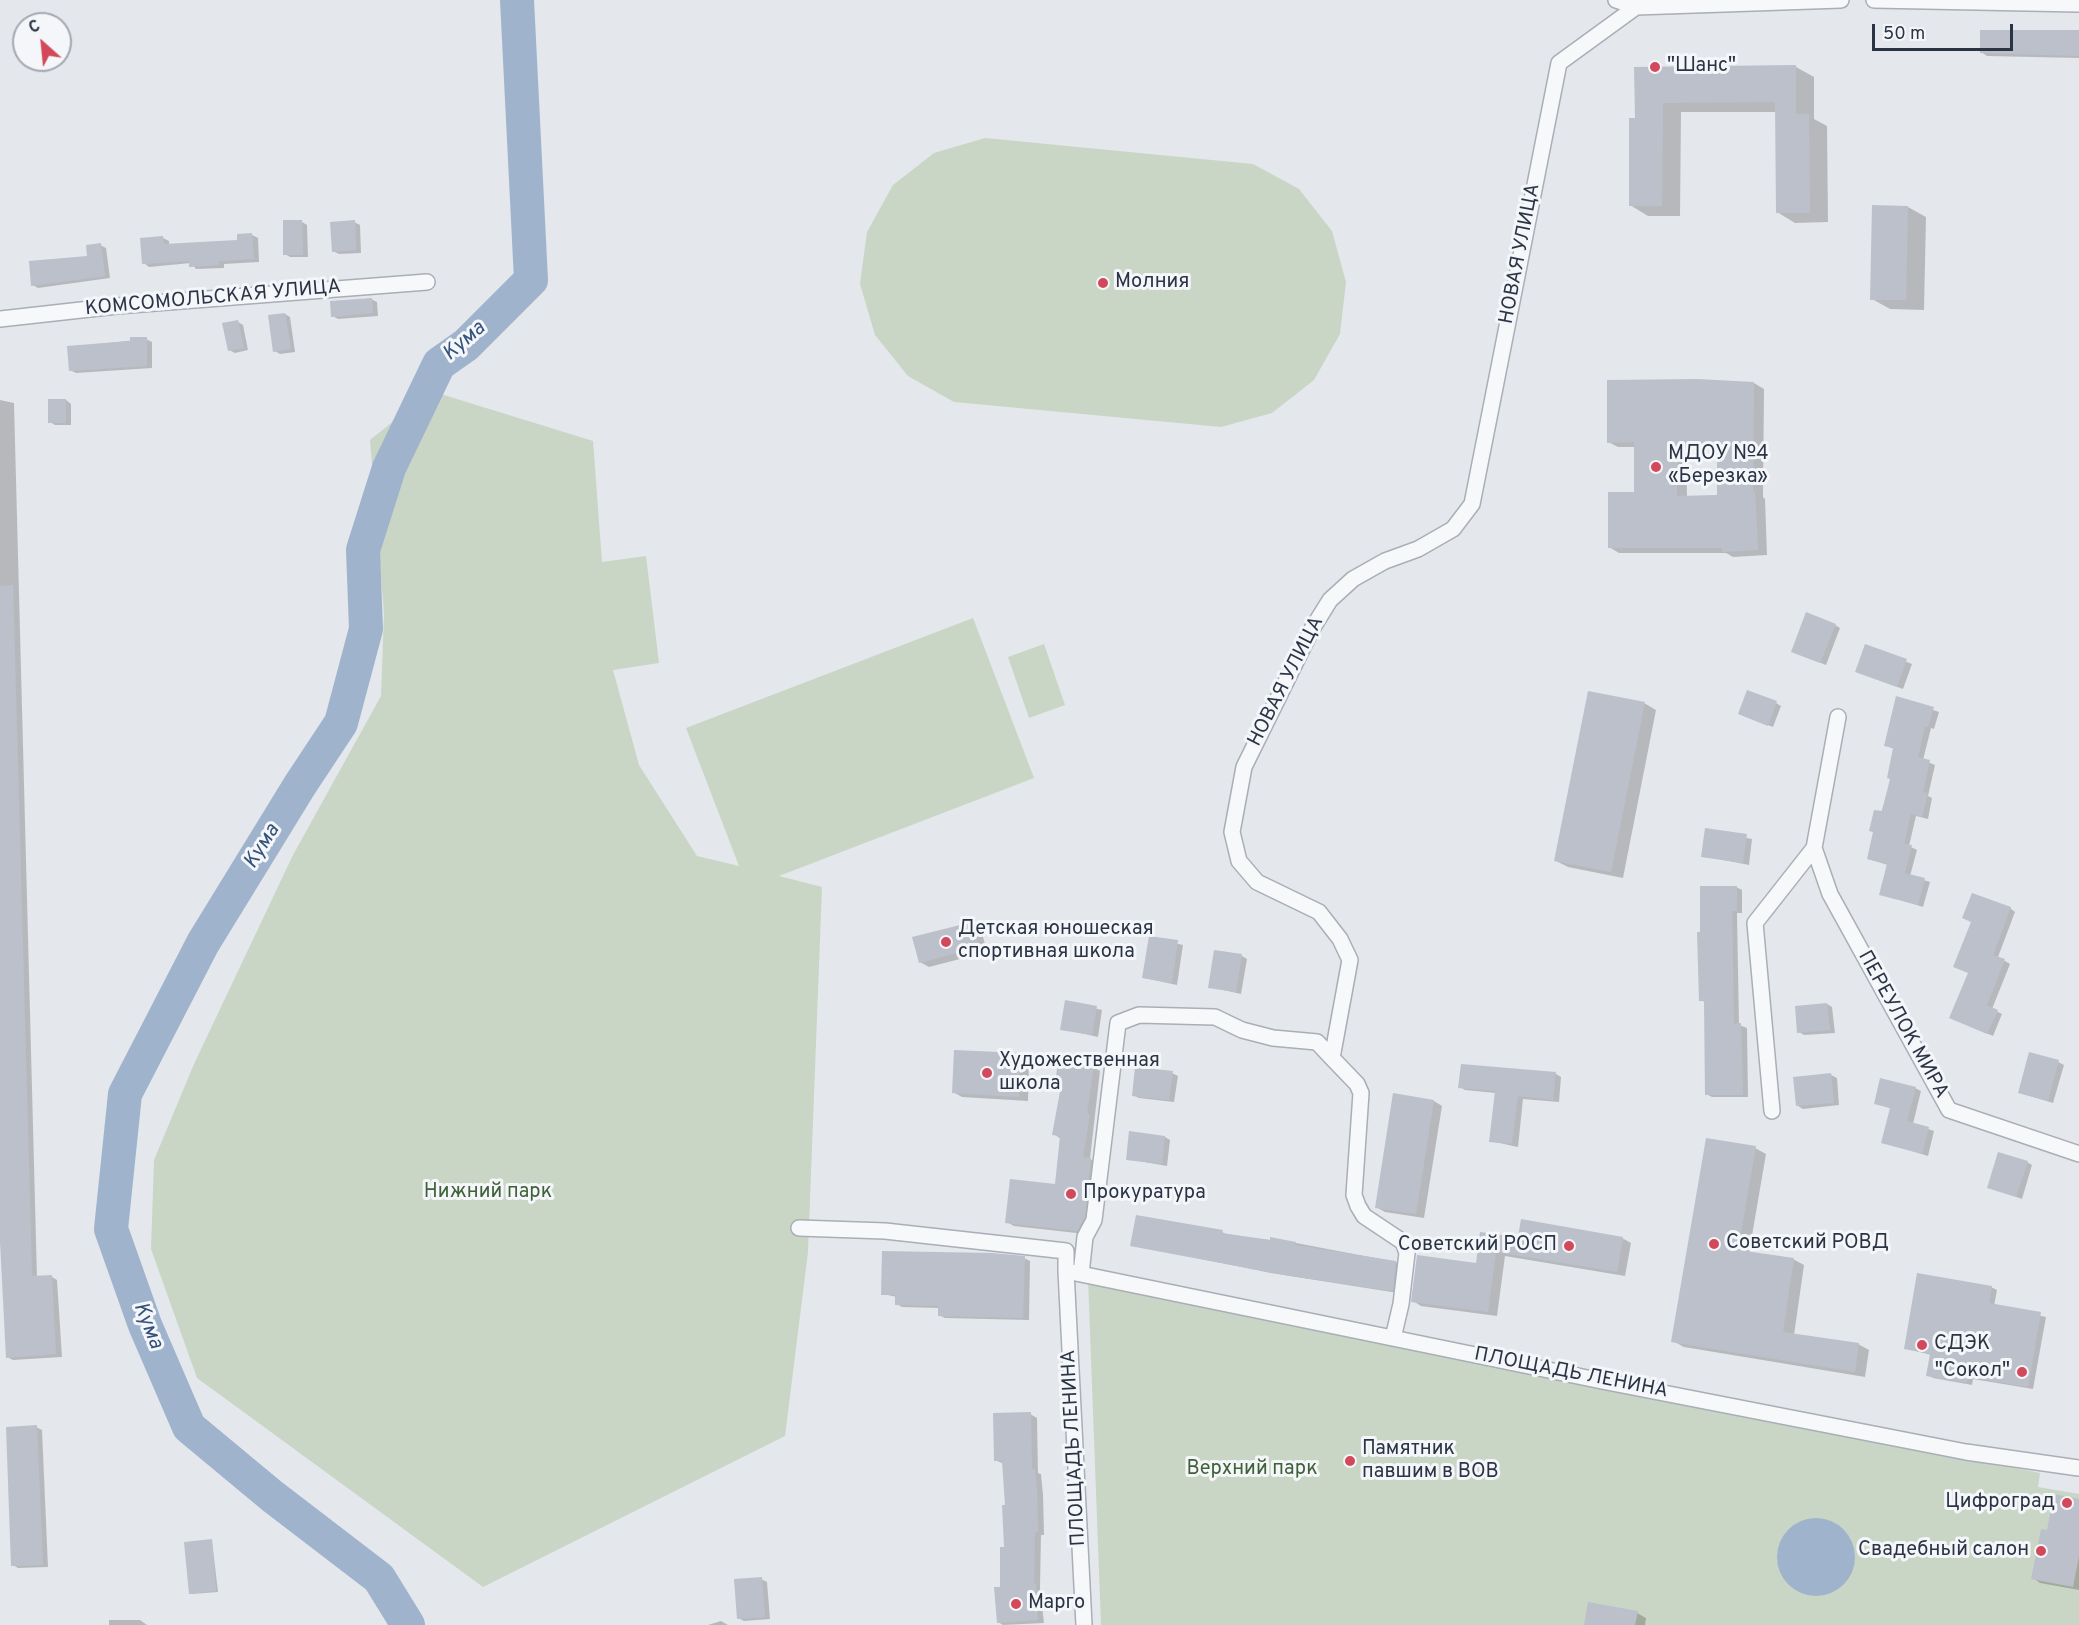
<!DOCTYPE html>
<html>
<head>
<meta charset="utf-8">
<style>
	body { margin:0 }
	#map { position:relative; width:2079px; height:1625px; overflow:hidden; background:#e4e7ec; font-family:Overpass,sans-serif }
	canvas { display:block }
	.north { position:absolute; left:12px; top:12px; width:60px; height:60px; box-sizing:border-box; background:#f4f6f9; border:2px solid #a4a8b1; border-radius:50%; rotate:333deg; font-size:16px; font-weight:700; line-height:24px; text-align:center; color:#2b3445 }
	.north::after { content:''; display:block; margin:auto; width:21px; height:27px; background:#d1495b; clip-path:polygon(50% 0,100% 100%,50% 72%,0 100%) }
	.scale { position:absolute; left:1872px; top:24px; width:141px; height:27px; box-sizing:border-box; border:3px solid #2b3445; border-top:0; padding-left:8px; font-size:18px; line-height:21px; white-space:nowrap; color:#2b3445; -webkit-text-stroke:4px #f4f6f9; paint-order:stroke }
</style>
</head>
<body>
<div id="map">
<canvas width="2079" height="1625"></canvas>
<div class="north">С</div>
<div class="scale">50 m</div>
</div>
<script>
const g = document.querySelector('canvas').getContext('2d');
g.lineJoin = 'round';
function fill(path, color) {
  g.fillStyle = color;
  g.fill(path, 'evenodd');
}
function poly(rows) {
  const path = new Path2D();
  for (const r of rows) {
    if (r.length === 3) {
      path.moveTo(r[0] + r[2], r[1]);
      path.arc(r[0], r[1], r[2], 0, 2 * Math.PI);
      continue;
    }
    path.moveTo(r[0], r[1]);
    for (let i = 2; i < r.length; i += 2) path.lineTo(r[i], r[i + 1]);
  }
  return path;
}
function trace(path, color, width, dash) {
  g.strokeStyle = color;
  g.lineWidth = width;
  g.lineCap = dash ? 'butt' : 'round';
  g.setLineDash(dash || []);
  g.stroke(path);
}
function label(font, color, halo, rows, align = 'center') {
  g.font = font + ' Overpass,sans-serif';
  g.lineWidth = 6;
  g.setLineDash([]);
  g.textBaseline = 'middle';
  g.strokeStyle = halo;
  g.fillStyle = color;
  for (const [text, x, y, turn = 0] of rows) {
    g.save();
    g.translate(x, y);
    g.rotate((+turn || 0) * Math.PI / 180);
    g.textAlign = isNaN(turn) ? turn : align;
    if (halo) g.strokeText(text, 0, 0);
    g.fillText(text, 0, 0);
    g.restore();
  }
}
fill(poly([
	[985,138,1253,164,1299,189,1332,231,1346,282,1340,334,1314,380,1272,413,1221,427,954,402,908,376,875,335,860,284,867,232,893,185,934,153],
	[431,391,593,441,602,562,646,556,659,663,613,670,639,765,697,856,739,866,686,728,973,618,1034,778,779,876,822,887,808,1252,785,1436,483,1587,197,1378,151,1249,154,1160,194,1064,293,855,381,696,384,614,370,440],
	[1044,644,1065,705,1029,718,1008,657],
	[1088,1279,2040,1473,2038,1487,2079,1494,2079,1625,1101,1625]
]), '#c9d6c5');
fill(poly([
	[1816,1557,39]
]), '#9fb4cc');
fill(poly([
	[2079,32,2079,58,1987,56,1981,52],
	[1796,67,1814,77,1814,119,1827,126,1828,222,1795,223,1777,212,1777,112,1681,112,1680,216,1648,216,1630,205,1636,119,1636,68],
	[1908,207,1926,217,1924,310,1890,309,1872,299],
	[302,222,307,225,308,257,290,257,285,254],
	[354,222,360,225,361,253,339,254,333,251],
	[252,235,258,238,259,262,224,264,224,268,196,269,191,263,149,267,144,263,163,238,169,241,169,245,239,241],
	[100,245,106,248,110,278,38,288,33,285,89,257],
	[371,299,377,302,378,316,338,319,333,316],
	[285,314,290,317,295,352,280,354,275,351],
	[238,322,243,325,248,350,235,353,229,350],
	[146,339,152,342,152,368,76,373,70,370,69,347],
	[1608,381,1754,383,1764,389,1763,497,1765,499,1767,555,1733,557,1726,553,1619,553,1609,547,1636,493,1636,447,1618,447,1608,442],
	[1686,447,1719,447,1718,497,1687,497],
	[0,400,14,403,37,1278,52,1277,57,1280,62,1357,13,1360,7,1357,0,1187],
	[66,400,71,404,71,425,55,425,50,422],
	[1835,625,1840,628,1826,665,1798,654],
	[1866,646,1912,664,1903,689,1862,674],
	[1897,698,1939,712,1934,729,1931,728,1923,760,1935,765,1928,796,1932,798,1928,819,1916,816,1909,846,1917,850,1910,876,1930,882,1923,907,1881,894,1888,865,1868,859,1891,779,1894,749,1885,745],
	[1644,703,1656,710,1623,878,1568,867,1556,861],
	[1776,703,1781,706,1773,727,1739,714],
	[1706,830,1752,839,1749,865,1703,856],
	[1736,887,1742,890,1742,913,1737,913,1739,1025,1747,1028,1748,1097,1712,1097,1706,1094,1706,1003,1701,1000,1702,933],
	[2010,908,2015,912,1998,957,2010,964,1992,1009,2002,1014,1993,1036,1956,1020],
	[972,923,981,929,987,952,929,967,920,962],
	[1150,937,1183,945,1177,985,1144,978],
	[1242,956,1247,959,1241,994,1210,987],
	[1066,1002,1102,1010,1098,1037,1062,1029],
	[1827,1004,1832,1007,1835,1033,1804,1035,1799,1032],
	[1021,1055,1029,1060,1028,1101,962,1097,953,1092],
	[2058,1062,2064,1065,2053,1103,2020,1093],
	[1093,1067,1100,1071,1090,1159,1097,1163,1085,1234,1014,1226,1007,1222,1056,1185,1061,1139,1054,1134,1062,1087,1056,1084],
	[1172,1073,1178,1076,1174,1102,1139,1098,1133,1095],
	[1556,1074,1561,1077,1559,1102,1523,1099,1518,1147,1490,1141,1496,1093,1465,1090,1460,1087],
	[1831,1075,1837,1078,1839,1105,1803,1109,1798,1106],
	[1915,1088,1921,1091,1913,1124,1934,1131,1928,1156,1883,1142,1892,1109,1875,1103],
	[1434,1101,1442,1106,1424,1218,1385,1212,1376,1207],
	[1165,1137,1170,1140,1167,1166,1127,1159],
	[1755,1148,1766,1154,1749,1253,1793,1259,1804,1265,1794,1335,1858,1344,1869,1350,1865,1377,1684,1347,1673,1341],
	[2027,1162,2032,1165,2022,1199,1989,1187],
	[1222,1232,1228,1235,1296,1243,1396,1262,1401,1265,1398,1293,1271,1273,1132,1245],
	[1482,1234,1520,1239,1622,1238,1631,1243,1625,1276,1505,1256,1497,1316,1421,1306,1413,1301,1477,1265],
	[1024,1258,1030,1261,1029,1320,945,1318,939,1315,939,1308,902,1307,897,1304,897,1297,883,1294],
	[1991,1287,1997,1290,1994,1306,2046,1317,2033,1389,1973,1379,1972,1385,1933,1378,1928,1375,1931,1355,1905,1348],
	[1030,1414,1037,1418,1038,1473,1041,1474,1043,1495,1044,1535,1041,1535,1040,1588,1044,1623,1003,1625,998,1622,1006,1549,1007,1507,1004,1464,995,1460],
	[36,1427,42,1430,48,1567,18,1568,13,1565],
	[2079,1500,2079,1590,2040,1583,2033,1578,2048,1532],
	[212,1541,218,1592,192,1594,190,1593],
	[761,1579,767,1582,770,1619,744,1621,738,1618],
	[1637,1613,1646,1618,1645,1625,1585,1625],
	[109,1620,140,1620,147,1625,109,1625],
	[721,1621,728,1625,708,1625]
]), '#0003');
trace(poly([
	[408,1625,379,1578,272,1496,189,1427,145,1325,111,1229,125,1094,203,943,300,785,341,723,366,629,363,550,389,468,439,364,466,345,531,280,517,0]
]), '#9fb4cc', 34);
fill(poly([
	[1980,30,2079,30,2079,56,1980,53],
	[1796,65,1796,114,1809,114,1810,213,1776,213,1775,102,1663,103,1662,206,1629,206,1629,118,1635,118,1634,67],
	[1872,205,1908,206,1906,300,1870,300],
	[283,220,302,220,303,255,283,255],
	[355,220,356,250,332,252,330,222],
	[252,233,254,259,219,261,219,265,189,267,189,261,142,264,140,238,163,236,164,244,237,240,237,234],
	[101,243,105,276,31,286,29,261,87,256,86,245],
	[372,298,373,313,331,317,330,301],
	[285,313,291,349,273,352,268,315],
	[238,320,244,348,228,351,222,323],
	[130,337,147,337,147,366,69,371,67,346,130,341],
	[1697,379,1754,382,1753,491,1755,491,1758,550,1722,552,1722,548,1608,548,1608,492,1634,492,1634,442,1607,443,1607,380],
	[1677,442,1717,442,1717,495,1677,496],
	[48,399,66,399,66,423,48,423],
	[13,585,32,1276,52,1275,56,1354,6,1358,0,1242,0,586],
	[1806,612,1836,624,1820,663,1791,652],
	[1865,644,1907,659,1897,687,1855,672],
	[1747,690,1777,701,1768,726,1738,714],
	[1588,691,1645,702,1611,872,1554,861],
	[1896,696,1934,707,1928,727,1925,726,1918,757,1930,760,1923,792,1928,793,1922,817,1911,814,1904,844,1912,845,1905,873,1925,878,1918,905,1879,895,1887,864,1867,859,1873,832,1869,831,1874,810,1882,811,1890,779,1887,778,1893,748,1884,746],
	[1705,828,1747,834,1743,863,1701,857],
	[1700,886,1737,886,1737,911,1732,911,1734,1024,1741,1023,1743,1095,1705,1095,1704,1001,1699,1001,1697,932,1700,932],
	[1972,893,2011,907,1993,955,2005,959,1987,1005,1998,1010,1987,1034,1949,1018,1968,973,1953,967,1971,922,1962,918],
	[972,922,979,947,919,963,912,937],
	[1149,936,1178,940,1172,983,1142,978],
	[1214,950,1242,954,1236,992,1208,988],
	[1065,1000,1097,1006,1092,1035,1060,1030],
	[1827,1003,1830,1030,1797,1033,1795,1006],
	[954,1050,1021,1053,1019,1097,952,1093],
	[2029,1052,2059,1060,2048,1101,2018,1093],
	[1058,1061,1094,1065,1087,1114,1090,1114,1083,1157,1091,1158,1088,1186,1085,1217,1077,1231,1005,1223,1010,1179,1055,1184,1060,1136,1052,1135,1061,1086,1055,1085],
	[1461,1064,1556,1072,1553,1100,1518,1096,1512,1144,1489,1142,1495,1091,1458,1088],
	[1135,1067,1173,1071,1169,1100,1132,1096],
	[1831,1073,1834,1103,1796,1106,1793,1077],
	[1880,1078,1916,1087,1907,1121,1929,1127,1922,1154,1881,1143,1890,1108,1874,1104],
	[1393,1093,1434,1100,1416,1214,1375,1208],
	[1129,1131,1165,1136,1162,1164,1126,1160],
	[1706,1138,1756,1146,1738,1250,1794,1258,1783,1332,1859,1343,1855,1372,1671,1342],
	[1998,1152,2028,1161,2016,1197,1987,1188],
	[1136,1215,1223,1230,1222,1233,1270,1240,1270,1237,1296,1242,1295,1245,1396,1261,1393,1291,1290,1276,1130,1246],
	[1521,1219,1623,1237,1617,1272,1496,1252,1488,1312,1411,1302,1417,1255,1476,1263,1480,1232,1518,1237],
	[882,1251,992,1253,1025,1256,1023,1318,938,1316,938,1306,895,1305,895,1295,881,1295],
	[1917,1273,1992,1286,1989,1303,2041,1312,2028,1387,1968,1377,1967,1383,1926,1376,1930,1354,1904,1349],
	[1031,1412,1032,1469,1035,1469,1037,1490,1038,1532,1035,1532,1034,1584,1036,1584,1038,1620,997,1623,994,1587,1000,1587,1000,1547,1004,1547,1002,1505,1005,1505,1002,1461,994,1461,993,1413],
	[37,1425,43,1565,11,1566,6,1427],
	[2054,1494,2079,1499,2079,1556,2073,1587,2031,1579,2041,1529,2047,1530],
	[212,1539,216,1591,189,1594,184,1542],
	[762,1577,765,1617,737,1619,734,1579],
	[1588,1602,1638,1611,1635,1625,1584,1625]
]), '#bbc0ca');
const street = poly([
	[1874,0,2079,4],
	[1636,7,1841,0],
	[0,319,117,306,427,282],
	[1838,717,1814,848,1830,894,1949,1110,2079,1154],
	[1772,1111,1755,923,1814,848],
	[799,1228,885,1231,1066,1251,1066,1271,1602,1381,1966,1452,2079,1468],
	[1066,1271,1084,1625],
	[1081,1274,1085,1237,1094,1220,1118,1023,1139,1015,1215,1017,1242,1030,1273,1038,1317,1042,1332,1058],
	[1393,1338,1401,1304,1407,1253,1403,1242,1364,1216,1358,1206,1354,1195,1361,1093,1357,1084,1332,1058,1350,960,1340,939,1319,912,1257,882,1239,861,1232,832,1244,767,1312,629,1330,600,1353,579,1385,561,1418,549,1453,529,1472,504,1559,63,1636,7,1616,0]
]);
trace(street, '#a9aeb7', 18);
trace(street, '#f7f8fa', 15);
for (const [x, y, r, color] of [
	[1655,67,6,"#d1495b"],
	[1103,283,6,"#d1495b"],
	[1656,467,6,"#d1495b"],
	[946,942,6,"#d1495b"],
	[987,1073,6,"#d1495b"],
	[1071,1194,6,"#d1495b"],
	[1714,1244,6,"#d1495b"],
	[1569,1246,6,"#d1495b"],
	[1922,1345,6,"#d1495b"],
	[2022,1372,6,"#d1495b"],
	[1350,1461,6,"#d1495b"],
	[2067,1503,6,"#d1495b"],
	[2041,1551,6,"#d1495b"],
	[1016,1604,6,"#d1495b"]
]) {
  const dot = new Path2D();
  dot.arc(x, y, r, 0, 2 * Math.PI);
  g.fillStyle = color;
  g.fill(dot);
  trace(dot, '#f4f6f9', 2);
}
label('20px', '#2b3445', '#f4f6f9', [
	["\"Шанс\"",1667,67],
	["Молния",1115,283],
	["МДОУ №4",1668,455],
	["«Березка»",1668,478],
	["Детская юношеская",958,930],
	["спортивная школа",958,953],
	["Художественная",999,1062],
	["школа",999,1085],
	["Прокуратура",1083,1194],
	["Советский РОВД",1726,1244],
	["Советский РОСП",1557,1246,"right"],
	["СДЭК",1934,1345],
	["\"Сокол\"",2010,1372,"right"],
	["Памятник",1362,1450],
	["павшим в ВОВ",1362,1473],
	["Цифроград",2055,1503,"right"],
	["Свадебный салон",2029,1551,"right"],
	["Марго",1028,1604]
], 'left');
label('20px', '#2b3445', '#f4f6f9', [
	["НОВАЯ УЛИЦА",1521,254,-79],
	["КОМСОМОЛЬСКАЯ УЛИЦА",213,299,-5],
	["НОВАЯ УЛИЦА",1287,682,-63],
	["ПЕРЕУЛОК МИРА",1902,1025,61],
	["ПЛОЩАДЬ ЛЕНИНА",1571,1374,11],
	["ПЛОЩАДЬ ЛЕНИНА",1075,1448,-93]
]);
label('20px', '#3f6138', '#f4f6f9', [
	["Нижний парк",488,1193],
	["Верхний парк",1252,1470]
]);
label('italic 21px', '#34527a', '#f4f6f9', [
	["Кума",465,342,-41],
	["Кума",263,847,-58],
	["Кума",147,1326,68]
]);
</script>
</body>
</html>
